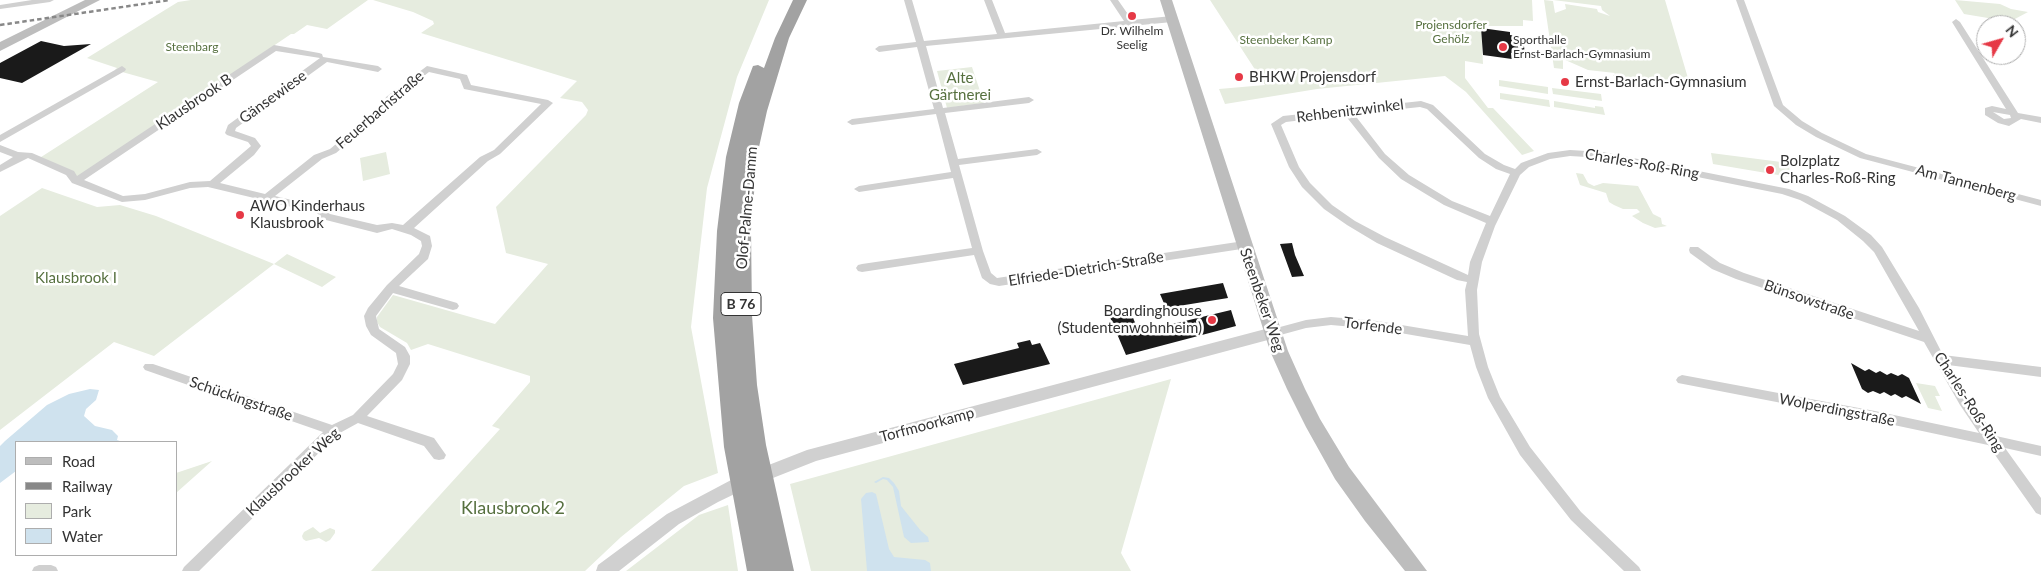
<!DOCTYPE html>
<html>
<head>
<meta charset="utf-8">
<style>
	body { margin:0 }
	#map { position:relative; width:2041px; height:571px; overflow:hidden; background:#fff; font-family:Lato,sans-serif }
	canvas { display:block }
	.legend { position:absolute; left:15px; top:441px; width:162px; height:115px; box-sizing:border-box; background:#fff; border:1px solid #adadad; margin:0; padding:6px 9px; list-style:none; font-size:15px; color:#333 }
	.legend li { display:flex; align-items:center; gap:10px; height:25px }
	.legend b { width:25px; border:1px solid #adadad }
	.north { position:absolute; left:1976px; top:15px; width:50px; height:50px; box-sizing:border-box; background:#fff; border:1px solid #adadad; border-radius:50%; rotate:52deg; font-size:14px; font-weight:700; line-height:20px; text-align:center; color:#333 }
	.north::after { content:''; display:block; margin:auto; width:18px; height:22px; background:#e63946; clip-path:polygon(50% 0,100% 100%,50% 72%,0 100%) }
</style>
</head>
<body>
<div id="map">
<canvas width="2041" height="571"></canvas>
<ul class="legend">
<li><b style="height:6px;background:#bdbdbd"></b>Road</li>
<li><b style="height:6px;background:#888"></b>Railway</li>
<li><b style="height:14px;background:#e6ecdf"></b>Park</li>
<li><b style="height:14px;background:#cfe2ee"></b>Water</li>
</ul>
<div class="north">N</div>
</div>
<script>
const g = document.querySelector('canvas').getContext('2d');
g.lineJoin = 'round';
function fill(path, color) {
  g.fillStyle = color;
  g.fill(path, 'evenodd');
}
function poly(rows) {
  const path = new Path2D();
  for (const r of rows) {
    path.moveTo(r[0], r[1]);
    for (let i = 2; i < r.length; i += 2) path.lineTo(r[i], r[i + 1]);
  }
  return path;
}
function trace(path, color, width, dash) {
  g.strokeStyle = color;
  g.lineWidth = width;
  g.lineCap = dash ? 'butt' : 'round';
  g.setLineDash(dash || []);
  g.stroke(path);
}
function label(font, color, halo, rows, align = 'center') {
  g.font = font + ' Lato,sans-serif';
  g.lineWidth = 5;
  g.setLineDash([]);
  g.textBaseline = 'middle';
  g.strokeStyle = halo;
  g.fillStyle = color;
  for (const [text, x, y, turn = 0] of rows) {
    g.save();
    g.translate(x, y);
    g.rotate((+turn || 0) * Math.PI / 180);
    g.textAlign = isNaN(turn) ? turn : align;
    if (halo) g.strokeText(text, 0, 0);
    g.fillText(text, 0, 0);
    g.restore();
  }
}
fill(poly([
	[191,0,368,0,327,29,307,25,294,34,291,34,76,180,38,159,158,82,115,70,117,68,87,58,178,2],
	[373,0,769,0,737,77,707,188,691,327,718,473,684,486,621,537,585,571,371,571,500,429,492,426,530,382,530,376,428,344,411,350,407,343,380,327,377,322,377,317,393,295,495,324,548,264,506,253,496,207,586,115,588,110,582,102,560,98,577,81,421,33,434,24,433,21,413,12],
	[1210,0,1532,0,1533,21,1523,20,1523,26,1481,26,1483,64,1465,61,1465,78,1488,108,1493,108,1534,151,1522,155,1466,92,1445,76,1317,89,1225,104,1219,89,1265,85],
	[1544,0,1553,1,1555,13,1566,9,1565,4,1597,9,1598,12,1610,16,1602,10,1601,6,1553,0,1665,0,1690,85,1613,76,1615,73,1588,70,1563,59,1563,69,1554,68],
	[1955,0,2000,4,2011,9,2028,12,2013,20,1988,18,1964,14],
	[972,67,984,103,947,108,937,71],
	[1499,80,1548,87,1548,94,1499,86],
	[1552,88,1601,94,1602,101,1553,94],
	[1500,93,1549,100,1550,107,1500,99],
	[1554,101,1595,108,1595,106,1603,107,1605,115,1554,107],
	[386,152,390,174,363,181,360,158],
	[1711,153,1789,163,1790,177,1713,164],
	[1576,173,1583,174,1588,183,1594,186,1603,183,1638,186,1653,214,1661,218,1662,224,1667,226,1655,228,1643,223,1632,216,1640,212,1637,209,1623,209,1614,205,1609,202,1606,193,1580,185],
	[42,188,97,207,120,205,156,216,274,264,287,254,336,277,322,287,274,264,154,356,114,342,0,430,0,216],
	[1171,379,1121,553,1131,571,811,571,790,484],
	[1916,383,1935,386,1940,396,1935,396,1942,411,1928,408],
	[212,461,176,493,176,473],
	[728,505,738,571,626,571,699,515],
	[313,527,320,533,330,528,335,530,335,533,330,540,326,542,319,538,306,541,303,539,302,536,304,532]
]), '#e6ecdf');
fill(poly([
	[90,389,99,390,96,400,86,409,84,416,95,426,112,430,118,436,117,440,123,442,16,442,16,471,0,483,0,446,5,441,47,405,69,394],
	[883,477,889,478,894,483,899,491,901,506,921,531,928,537,929,542,911,543,904,537,893,487,887,480,883,479,876,483,874,482],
	[872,492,876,494,889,549,894,557,925,560,930,563,931,571,867,571,861,499,866,493]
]), '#cfe2ee');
fill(poly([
	[1481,28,1510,32,1510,35,1523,37,1525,55,1511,53,1512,59,1483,55],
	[41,41,64,46,91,44,22,83,0,78,0,63],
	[1292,243,1295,255,1304,276,1292,277,1280,244],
	[1223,283,1228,298,1166,308,1160,294],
	[1231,310,1236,326,1126,355,1109,315,1131,313,1139,332],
	[1030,340,1032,345,1040,343,1050,364,963,385,954,364,1019,348,1017,343],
	[1851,363,1865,371,1869,369,1876,373,1880,371,1887,375,1891,373,1898,376,1902,374,1909,378,1921,404,1906,396,1902,398,1895,394,1891,396,1884,392,1880,394,1873,391,1868,393,1862,389]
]), '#1a1a1a');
fill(poly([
	[32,0,54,0,50,2,0,9,0,5,32,0],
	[904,0,912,0,924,41,997,34,984,0,992,0,1005,33,1124,21,1110,0,1118,0,1132,20,1172,16,1176,19,1172,22,926,46,943,108,1029,97,1034,100,1029,103,945,113,958,159,1037,149,1042,152,1037,155,959,165,983,251,991,273,997,278,1244,241,1249,245,1248,248,999,286,990,284,982,278,974,255,862,272,858,271,856,268,858,265,862,264,972,248,953,178,859,192,854,189,859,186,951,172,936,114,852,125,847,122,852,119,934,109,917,47,879,52,875,49,879,46,916,42,904,0],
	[1736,0,1744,0,1783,105,1802,121,1822,133,1866,154,2041,200,2041,206,1860,158,1816,137,1796,125,1774,106,1736,0],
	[1956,19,1960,22,2018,113,2041,117,2041,123,2021,119,2009,126,1998,123,1985,115,1985,108,1992,106,2006,109,1952,22,1956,19],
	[1993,112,2010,115,2011,118,2004,119,1993,112],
	[274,45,319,53,322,54,323,57,378,66,382,69,378,72,327,62,236,128,235,131,255,138,261,146,254,155,220,183,265,194,314,155,330,149,383,105,386,97,427,66,467,75,471,85,548,100,553,103,500,154,488,161,414,228,430,236,432,246,428,259,399,286,457,303,459,306,457,309,453,310,393,293,376,316,379,329,405,347,410,356,410,364,402,380,367,416,434,438,446,455,444,459,439,460,434,459,424,446,358,423,338,434,199,571,182,571,184,567,323,432,145,370,143,367,145,364,153,364,332,425,353,415,393,374,398,364,396,353,371,335,366,326,364,316,368,308,387,285,419,254,422,246,421,241,411,235,392,229,377,233,322,219,317,213,208,187,190,188,145,200,122,202,72,183,66,175,28,158,0,172,0,165,13,157,0,152,0,145,18,152,32,153,74,171,77,176,274,45],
	[276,51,320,58,228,125,225,133,227,135,248,142,251,146,210,181,190,182,145,194,123,196,84,180,276,51],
	[429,72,460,79,464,89,541,104,494,150,480,157,403,225,392,223,377,225,330,214,325,208,275,196,322,159,336,153,390,108,393,100,429,72],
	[122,66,126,69,125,71,0,142,0,135,122,66],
	[1421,101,1433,105,1485,154,1504,165,1515,169,1521,163,1548,153,1570,150,1603,152,1789,189,1808,196,1845,216,1871,235,1882,247,1919,308,1943,355,2041,367,2041,377,1948,365,1968,399,1996,436,2041,446,2041,456,2005,448,2041,498,2041,515,2036,513,1988,445,1875,421,1678,383,1676,380,1678,377,1682,375,1875,411,1979,433,1960,405,1924,342,1736,279,1712,269,1690,253,1689,250,1690,247,1698,247,1720,263,1744,273,1919,331,1874,252,1863,241,1837,220,1800,200,1782,194,1603,158,1570,156,1550,159,1529,167,1520,175,1495,226,1482,262,1477,290,1479,334,1488,367,1500,397,1530,447,1581,512,1639,567,1641,571,1624,571,1571,520,1520,455,1488,398,1476,367,1470,345,1377,329,1331,325,1306,328,1273,337,1269,336,1267,333,1269,330,1306,320,1331,317,1377,321,1468,336,1465,290,1467,282,1457,280,1377,243,1347,225,1324,209,1302,187,1289,167,1271,124,1283,116,1421,101],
	[1420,107,1427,109,1479,158,1496,169,1510,174,1490,216,1452,201,1409,175,1385,154,1354,114,1420,107],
	[1345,115,1379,158,1401,179,1444,205,1486,223,1470,262,1468,275,1385,237,1355,221,1332,205,1310,183,1299,167,1281,125,1286,122,1345,115],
	[39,565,51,565,56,567,58,571,32,571,34,567,39,565]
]), '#d0d0d0');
fill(poly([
	[1273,327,1279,329,1281,333,1279,337,816,461,745,489,718,502,679,524,619,571,596,571,598,565,667,514,733,479,807,450,1273,327]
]), '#d0d0d0');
fill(poly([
	[85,0,100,0,0,51,0,42,85,0],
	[1160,0,1172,0,1288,351,1305,389,1320,419,1349,467,1427,571,1405,571,1365,521,1335,479,1306,427,1287,389,1270,351,1160,0]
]), '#bdbdbd');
fill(poly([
	[793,0,807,0,789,38,767,111,757,156,751,230,752,315,757,385,766,445,794,571,747,571,724,447,713,318,717,231,726,157,739,103,753,66,758,65,764,68,775,38,793,0]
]), '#a2a2a2');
trace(poly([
	[0,25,170,0]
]), '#888', 2.5, [4.5, 3]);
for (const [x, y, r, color] of [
	[1132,16,5,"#e63946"],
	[1503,47,5,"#e63946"],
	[1239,77,5,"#e63946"],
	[1565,82,5,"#e63946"],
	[1770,170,5,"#e63946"],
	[240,215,5,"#e63946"],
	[1212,320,5,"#e63946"]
]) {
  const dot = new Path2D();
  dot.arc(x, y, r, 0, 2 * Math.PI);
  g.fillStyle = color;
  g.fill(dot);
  trace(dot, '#fff', 2);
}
label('12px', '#56703f', '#fff', [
	["Projensdorfer",1451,25],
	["Gehölz",1451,39],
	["Steenbeker Kamp",1286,40],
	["Steenbarg",192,47]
]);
label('12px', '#333', '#fff', [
	["Dr. Wilhelm",1132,31],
	["Seelig",1132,45],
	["Sporthalle",1513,40,"left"],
	["Ernst-Barlach-Gymnasium",1513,54,"left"]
]);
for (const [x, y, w] of [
	[741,304,40]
]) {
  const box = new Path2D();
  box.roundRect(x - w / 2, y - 11.5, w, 23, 4);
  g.fillStyle = '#fff';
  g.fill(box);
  trace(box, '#333', 1);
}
label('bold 14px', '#333', null, [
	["B 76",741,304]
]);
label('15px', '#333', '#fff', [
	["BHKW Projensdorf",1249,77],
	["Ernst-Barlach-Gymnasium",1575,82],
	["Bolzplatz",1780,161],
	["Charles-Roß-Ring",1780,178],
	["AWO Kinderhaus",250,206],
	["Klausbrook",250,223],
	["Boardinghouse",1202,311,"right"],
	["(Studentenwohnheim)",1202,328,"right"]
], 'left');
label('15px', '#56703f', '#fff', [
	["Alte",960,78],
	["Gärtnerei",960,95],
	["Klausbrook I",76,278]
]);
label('15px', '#333', '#fff', [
	["Gänsewiese",273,97,-36],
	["Klausbrook B",194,102,-34],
	["Feuerbachstraße",380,110,-41],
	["Rehbenitzwinkel",1350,111,-7],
	["Charles-Roß-Ring",1642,164,10],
	["Am Tannenberg",1966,183,15],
	["Olof-Palme-Damm",747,208,-85],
	["Elfriede-Dietrich-Straße",1086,269,-9],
	["Steenbeker Weg",1262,300,71],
	["Bünsowstraße",1809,300,19],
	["Torfende",1373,326,7],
	["Schückingstraße",241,399,19],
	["Charles-Roß-Ring",1969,402,57],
	["Wolperdingstraße",1837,410,11],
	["Torfmoorkamp",927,425,-15],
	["Klausbrooker Weg",293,472,-43]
]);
label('18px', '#56703f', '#fff', [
	["Klausbrook 2",513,508]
]);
</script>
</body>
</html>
